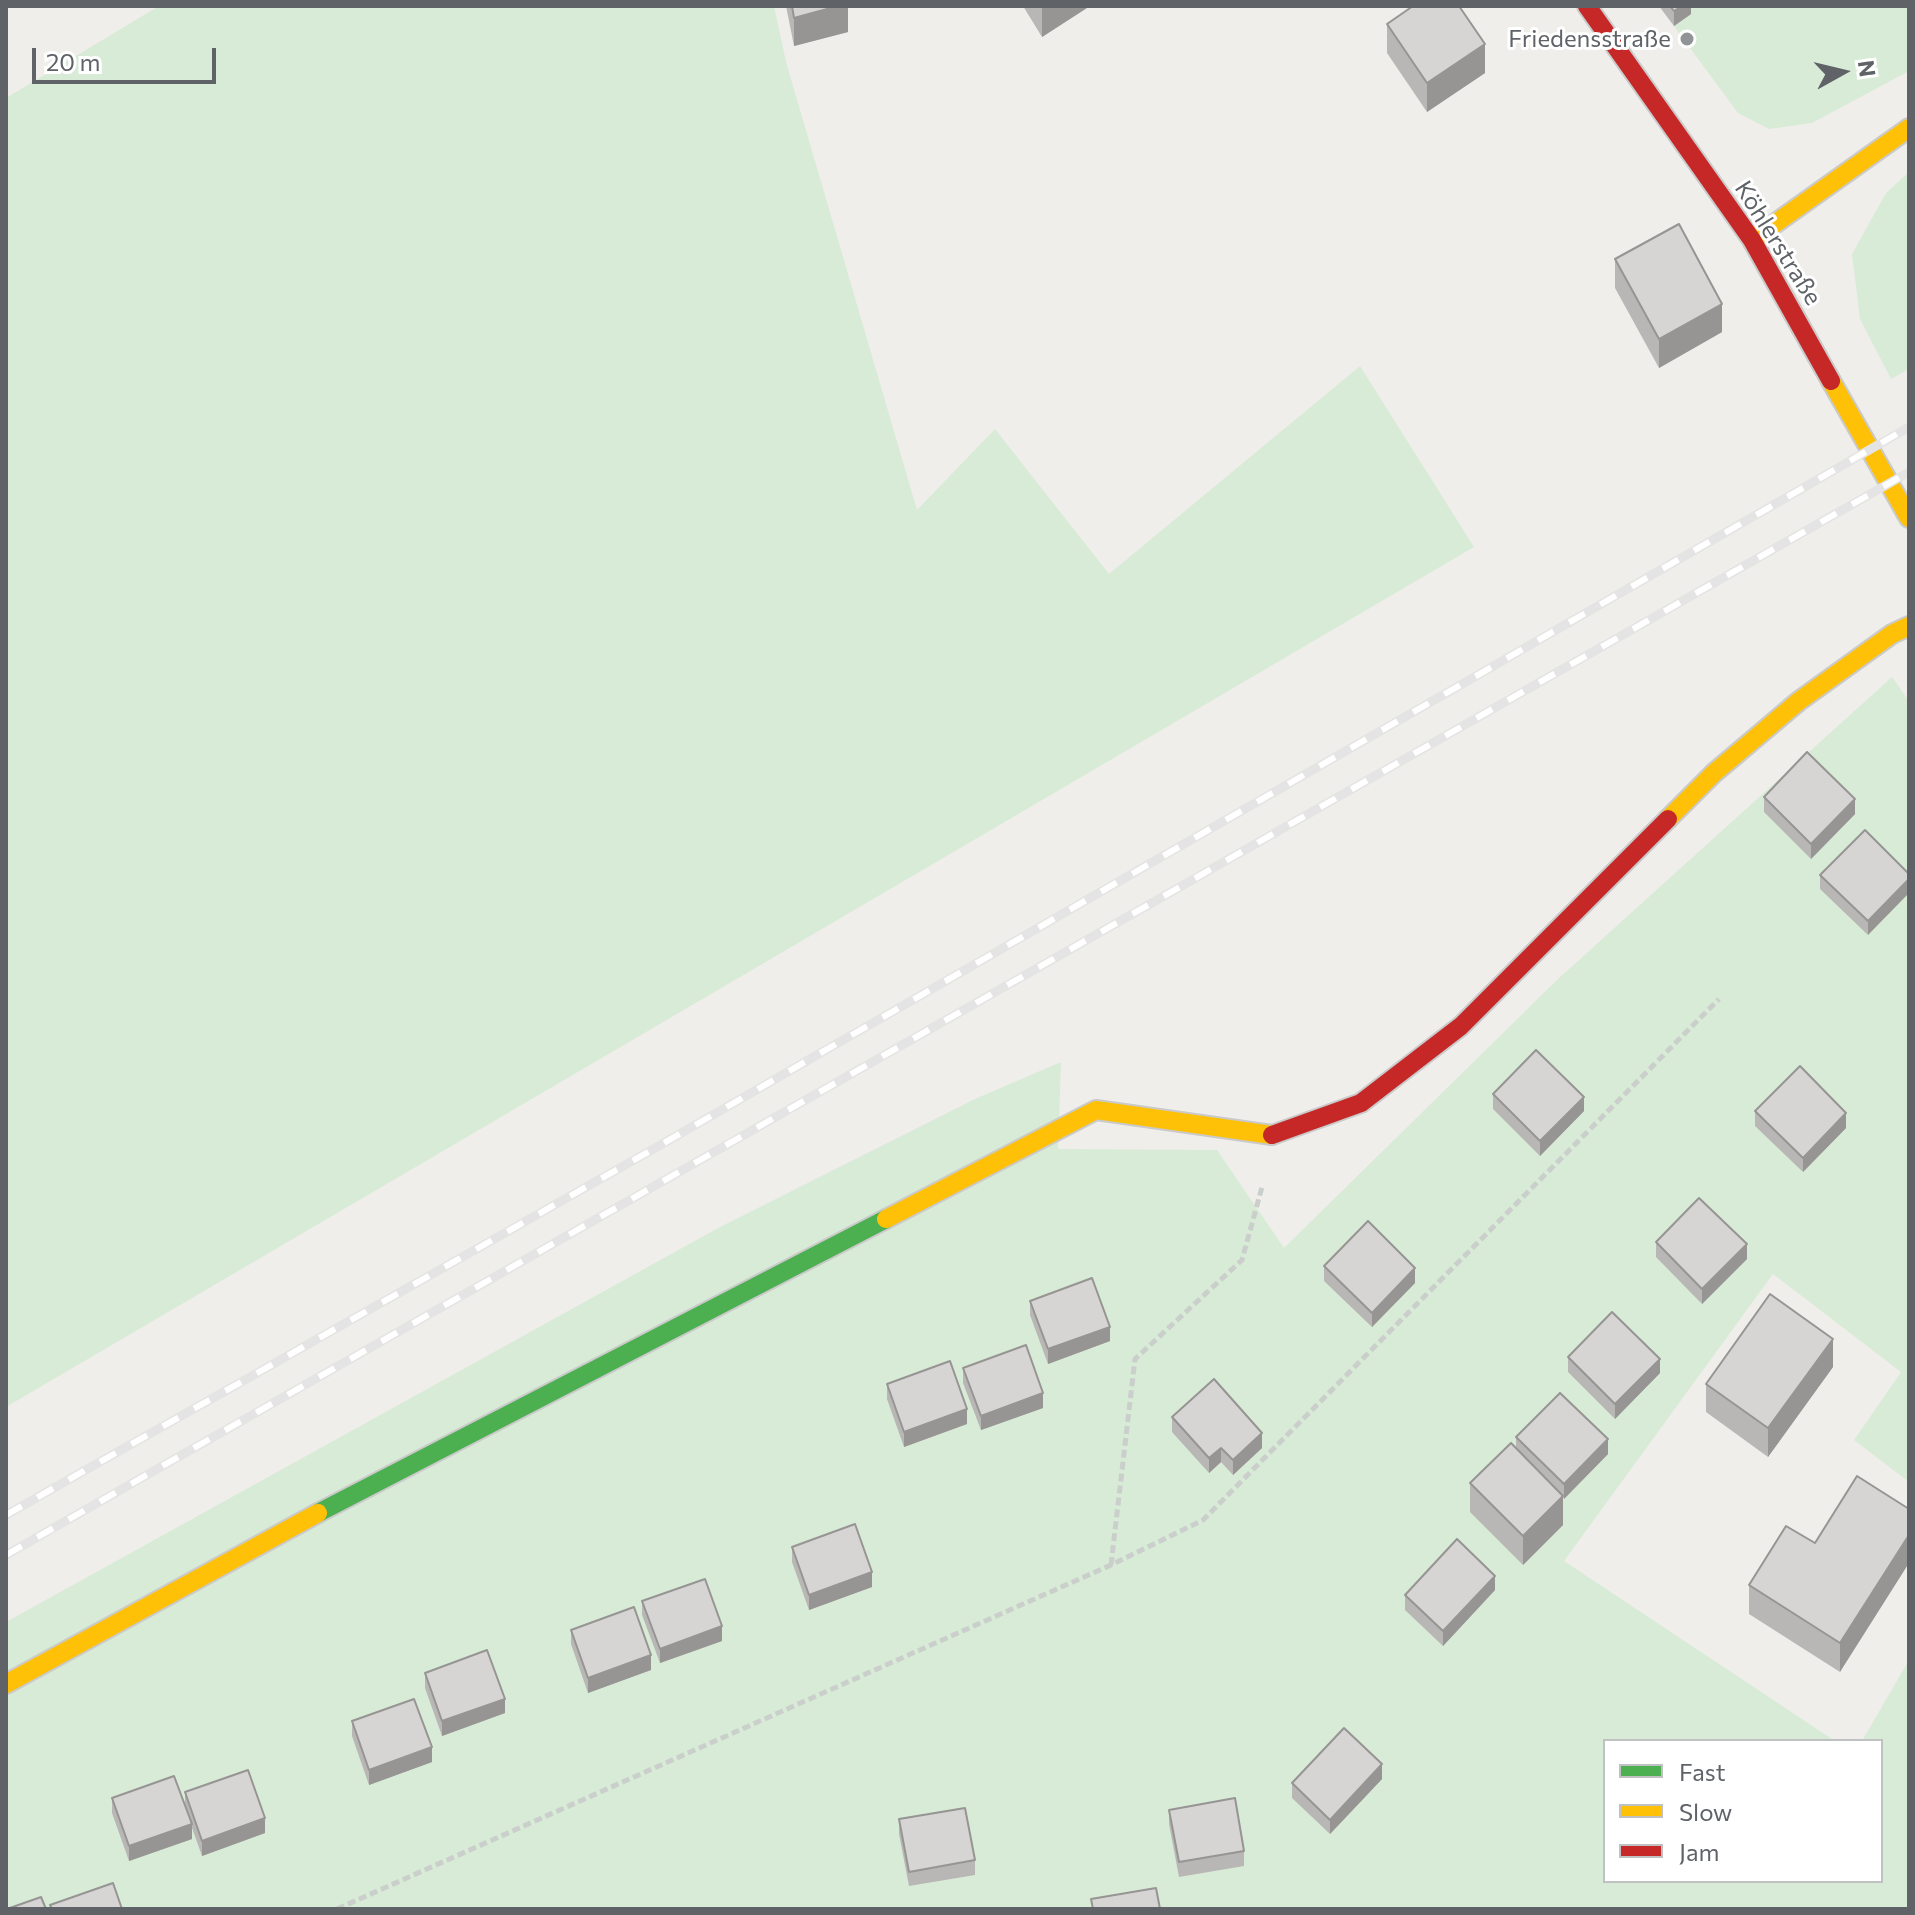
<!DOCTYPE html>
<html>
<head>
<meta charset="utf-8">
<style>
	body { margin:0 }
	#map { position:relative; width:1915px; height:1915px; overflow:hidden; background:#efeeea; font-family:Commissioner,sans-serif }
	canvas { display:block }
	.frame { position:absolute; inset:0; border:8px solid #5f6368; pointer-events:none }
	.legend { position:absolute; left:1603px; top:1739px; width:280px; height:144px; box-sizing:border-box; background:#fff; border:2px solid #bfc1c3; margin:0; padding:10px 14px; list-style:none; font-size:24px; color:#5f6368 }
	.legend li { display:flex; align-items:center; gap:16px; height:40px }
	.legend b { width:40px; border:2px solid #bfc1c3 }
	.north { position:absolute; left:1803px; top:32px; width:80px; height:80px; -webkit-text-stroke:6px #fff; paint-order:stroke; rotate:82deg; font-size:22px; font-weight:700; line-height:32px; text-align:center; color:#5f6368 }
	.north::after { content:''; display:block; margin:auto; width:28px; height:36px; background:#5f6368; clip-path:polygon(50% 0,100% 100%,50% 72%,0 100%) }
	.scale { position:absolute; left:32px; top:48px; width:184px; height:36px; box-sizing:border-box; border:4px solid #5f6368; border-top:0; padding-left:10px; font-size:24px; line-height:28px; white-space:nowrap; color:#5f6368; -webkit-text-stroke:6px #fff; paint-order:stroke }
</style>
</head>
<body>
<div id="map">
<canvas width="1915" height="1915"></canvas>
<div class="frame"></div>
<ul class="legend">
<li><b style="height:10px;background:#4caf50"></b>Fast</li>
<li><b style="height:10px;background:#ffc107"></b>Slow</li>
<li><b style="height:10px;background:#c62828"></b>Jam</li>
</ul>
<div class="north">N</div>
<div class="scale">20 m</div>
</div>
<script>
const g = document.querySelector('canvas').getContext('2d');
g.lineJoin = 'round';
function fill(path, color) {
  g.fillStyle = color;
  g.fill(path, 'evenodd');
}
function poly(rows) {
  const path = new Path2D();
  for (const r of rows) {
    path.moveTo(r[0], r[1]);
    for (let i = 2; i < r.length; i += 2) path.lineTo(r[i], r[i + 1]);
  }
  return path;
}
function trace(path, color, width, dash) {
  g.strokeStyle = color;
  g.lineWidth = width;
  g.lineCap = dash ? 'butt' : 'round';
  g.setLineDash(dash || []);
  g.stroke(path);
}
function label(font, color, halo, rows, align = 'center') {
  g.font = font + ' Commissioner,sans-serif';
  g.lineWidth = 6;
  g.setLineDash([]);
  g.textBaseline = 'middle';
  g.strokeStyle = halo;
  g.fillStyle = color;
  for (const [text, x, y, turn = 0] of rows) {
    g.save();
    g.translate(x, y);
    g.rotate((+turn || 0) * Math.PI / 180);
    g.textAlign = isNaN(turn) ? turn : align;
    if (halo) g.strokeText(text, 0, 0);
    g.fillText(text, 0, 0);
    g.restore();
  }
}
fill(poly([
	[159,6,774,6,786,62,917,510,995,429,1109,574,1360,366,1474,547,6,1407,6,98],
	[1659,6,1909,6,1909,71,1812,123,1769,129,1738,113],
	[1909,172,1909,369,1891,379,1860,319,1852,254,1886,193],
	[1892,677,1909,701,1909,1482,1854,1440,1901,1372,1773,1274,1564,1561,1835,1741,1605,1741,1605,1881,1881,1881,1881,1741,1862,1741,1909,1660,1909,1909,6,1909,6,1622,720,1227,975,1099,1061,1062,1058,1149,1217,1150,1284,1248,1558,979]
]), '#d8ebd6');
const fast = poly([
	[318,1513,886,1219]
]);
const slow = poly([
	[1752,240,1909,128],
	[1831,381,1909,518],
	[1668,819,1714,773,1799,701,1892,634,1909,626],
	[886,1219,1096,1110,1272,1135],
	[6,1684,318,1513]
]);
const jam = poly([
	[1587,6,1752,240,1831,381],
	[1272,1135,1361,1103,1461,1026,1668,819]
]);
trace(fast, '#cacacb', 22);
trace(slow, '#cacacb', 22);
trace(jam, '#cacacb', 22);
trace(poly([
	[1111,1565,1135,1359,1242,1260,1262,1187],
	[337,1909,1111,1565,1203,1520,1719,999]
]), '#cacfcc', 5, [8, 4]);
trace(fast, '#4caf50', 18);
trace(slow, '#ffc107', 18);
trace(jam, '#c62828', 18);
const rail = poly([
	[6,1515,664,1143,1909,427],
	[6,1555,1909,472]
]);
trace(rail, '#e4e4e4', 9);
trace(rail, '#fff', 6, [18]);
fill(poly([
	[786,6,848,6,848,32,794,46],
	[1023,6,1090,6,1042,37],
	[1659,6,1691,6,1691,14,1674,26],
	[1387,24,1485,73,1427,112,1387,53],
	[1615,259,1722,332,1659,368,1615,288],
	[1764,797,1855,814,1811,859,1764,812],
	[1909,874,1868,935,1820,889,1820,875],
	[1493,1094,1584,1111,1540,1156,1493,1109],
	[1755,1111,1846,1128,1803,1172,1755,1126],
	[1656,1242,1747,1259,1702,1304,1656,1257],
	[1324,1266,1415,1283,1372,1327,1324,1281],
	[1030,1301,1110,1341,1048,1364,1030,1315],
	[1568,1357,1660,1373,1615,1419,1568,1372],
	[1833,1367,1768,1457,1706,1412,1706,1384],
	[963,1368,1043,1408,981,1430,963,1383],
	[887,1384,967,1424,904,1447,887,1399],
	[1172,1417,1262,1448,1233,1475,1221,1462,1209,1473,1172,1432],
	[1516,1437,1608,1454,1564,1499,1563,1497,1563,1525,1523,1565,1470,1512,1470,1483,1516,1449],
	[1909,1509,1840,1672,1749,1614,1749,1585,1815,1543],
	[792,1547,872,1587,809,1610,792,1562],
	[1495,1590,1443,1646,1405,1610,1405,1595],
	[642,1601,722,1641,660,1663,642,1615],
	[571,1630,651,1670,588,1693,571,1644],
	[425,1673,505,1713,442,1736,425,1688],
	[352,1721,432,1762,369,1785,352,1736],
	[1382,1779,1330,1834,1292,1798,1292,1783],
	[185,1792,265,1833,202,1856,192,1828,192,1839,129,1861,112,1813,112,1798,185,1804],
	[1169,1810,1244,1851,1244,1866,1179,1877,1169,1824],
	[899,1819,975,1860,975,1875,909,1886,899,1834]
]), '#b8b7b5');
fill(poly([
	[838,6,848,6,848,32,794,46,794,18],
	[1045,6,1090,6,1042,37,1042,8],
	[1682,6,1691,6,1691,14,1674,26,1674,11],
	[1485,44,1485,73,1427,112,1427,83],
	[1722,304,1722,332,1659,368,1659,339],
	[1855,799,1855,814,1811,859,1811,844],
	[1909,879,1909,893,1868,935,1868,921],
	[1584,1097,1584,1111,1540,1156,1540,1141],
	[1846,1113,1846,1128,1803,1172,1803,1158],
	[1747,1244,1747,1259,1702,1304,1702,1289],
	[1415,1268,1415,1283,1372,1327,1372,1313],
	[1110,1327,1110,1341,1048,1364,1048,1349],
	[1833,1339,1833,1367,1768,1457,1768,1428],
	[1660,1359,1660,1373,1615,1419,1615,1404],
	[1043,1393,1043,1408,981,1430,981,1416],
	[967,1409,967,1424,904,1447,904,1432],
	[1262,1433,1262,1448,1233,1475,1233,1460],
	[1608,1439,1608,1454,1564,1499,1564,1484],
	[1221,1448,1221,1462,1209,1473,1209,1458],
	[1563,1496,1563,1525,1523,1565,1523,1536],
	[1909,1535,1909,1563,1840,1672,1840,1643],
	[872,1572,872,1587,809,1610,809,1595],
	[1495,1576,1495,1590,1443,1646,1443,1631],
	[722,1626,722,1641,660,1663,660,1649],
	[651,1655,651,1670,588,1693,588,1678],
	[505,1699,505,1713,442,1736,442,1721],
	[432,1747,432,1762,369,1785,369,1770],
	[1382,1764,1382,1779,1330,1834,1330,1820],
	[265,1818,265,1833,202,1856,202,1841],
	[192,1824,192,1839,129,1861,129,1846]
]), '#969594');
const building = poly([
	[792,6,838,6,794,18,792,6],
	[1413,6,1459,6,1485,44,1427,83,1387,24,1413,6],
	[1670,6,1682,6,1674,11,1670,6],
	[1679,224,1722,304,1659,339,1615,259,1679,224],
	[1807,752,1855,799,1811,844,1764,797,1807,752],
	[1865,830,1909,874,1909,879,1868,921,1820,875,1865,830],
	[1536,1050,1584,1097,1540,1141,1493,1094,1536,1050],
	[1800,1066,1846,1113,1803,1158,1755,1111,1800,1066],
	[1699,1198,1747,1244,1702,1289,1656,1242,1699,1198],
	[1368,1221,1415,1268,1372,1313,1324,1266,1368,1221],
	[1092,1278,1110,1327,1048,1349,1030,1301,1092,1278],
	[1770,1294,1833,1339,1768,1428,1706,1384,1770,1294],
	[1612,1312,1660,1359,1615,1404,1568,1357,1612,1312],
	[1026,1345,1043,1393,981,1416,963,1368,1026,1345],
	[950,1361,967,1409,904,1432,887,1384,950,1361],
	[1214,1379,1262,1433,1233,1460,1221,1448,1209,1458,1172,1417,1214,1379],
	[1560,1393,1608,1439,1564,1484,1516,1437,1560,1393],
	[1511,1443,1563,1496,1523,1536,1470,1483,1511,1443],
	[1857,1476,1909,1509,1909,1535,1840,1643,1749,1585,1786,1526,1815,1543,1857,1476],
	[855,1524,872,1572,809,1595,792,1547,855,1524],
	[1457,1539,1495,1576,1443,1631,1405,1595,1457,1539],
	[705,1579,722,1626,660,1649,642,1601,705,1579],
	[634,1607,651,1655,588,1678,571,1630,634,1607],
	[487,1650,505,1699,442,1721,425,1673,487,1650],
	[414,1699,432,1747,369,1770,352,1721,414,1699],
	[1344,1728,1382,1764,1330,1820,1292,1783,1344,1728],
	[248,1770,265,1818,202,1841,185,1792,248,1770],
	[174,1776,192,1824,129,1846,112,1798,174,1776],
	[1235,1798,1244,1851,1179,1862,1169,1810,1235,1798],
	[965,1808,975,1860,909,1872,899,1819,965,1808],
	[113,1883,122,1909,52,1909,50,1905,113,1883],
	[1156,1888,1160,1909,1093,1909,1091,1899,1156,1888],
	[41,1897,46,1909,7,1909,41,1897]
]);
fill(building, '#d6d5d3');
trace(building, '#969594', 2);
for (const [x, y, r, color] of [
	[1687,39,8,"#919496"]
]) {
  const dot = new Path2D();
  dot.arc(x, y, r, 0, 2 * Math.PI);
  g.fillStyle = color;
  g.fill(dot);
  trace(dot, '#fff', 3);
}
label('24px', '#5f6368', '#fff', [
	["Friedensstraße",1671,39]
], 'right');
label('24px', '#5f6368', '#fff', [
	["Köhlerstraße",1778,243,58]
]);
</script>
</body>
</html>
